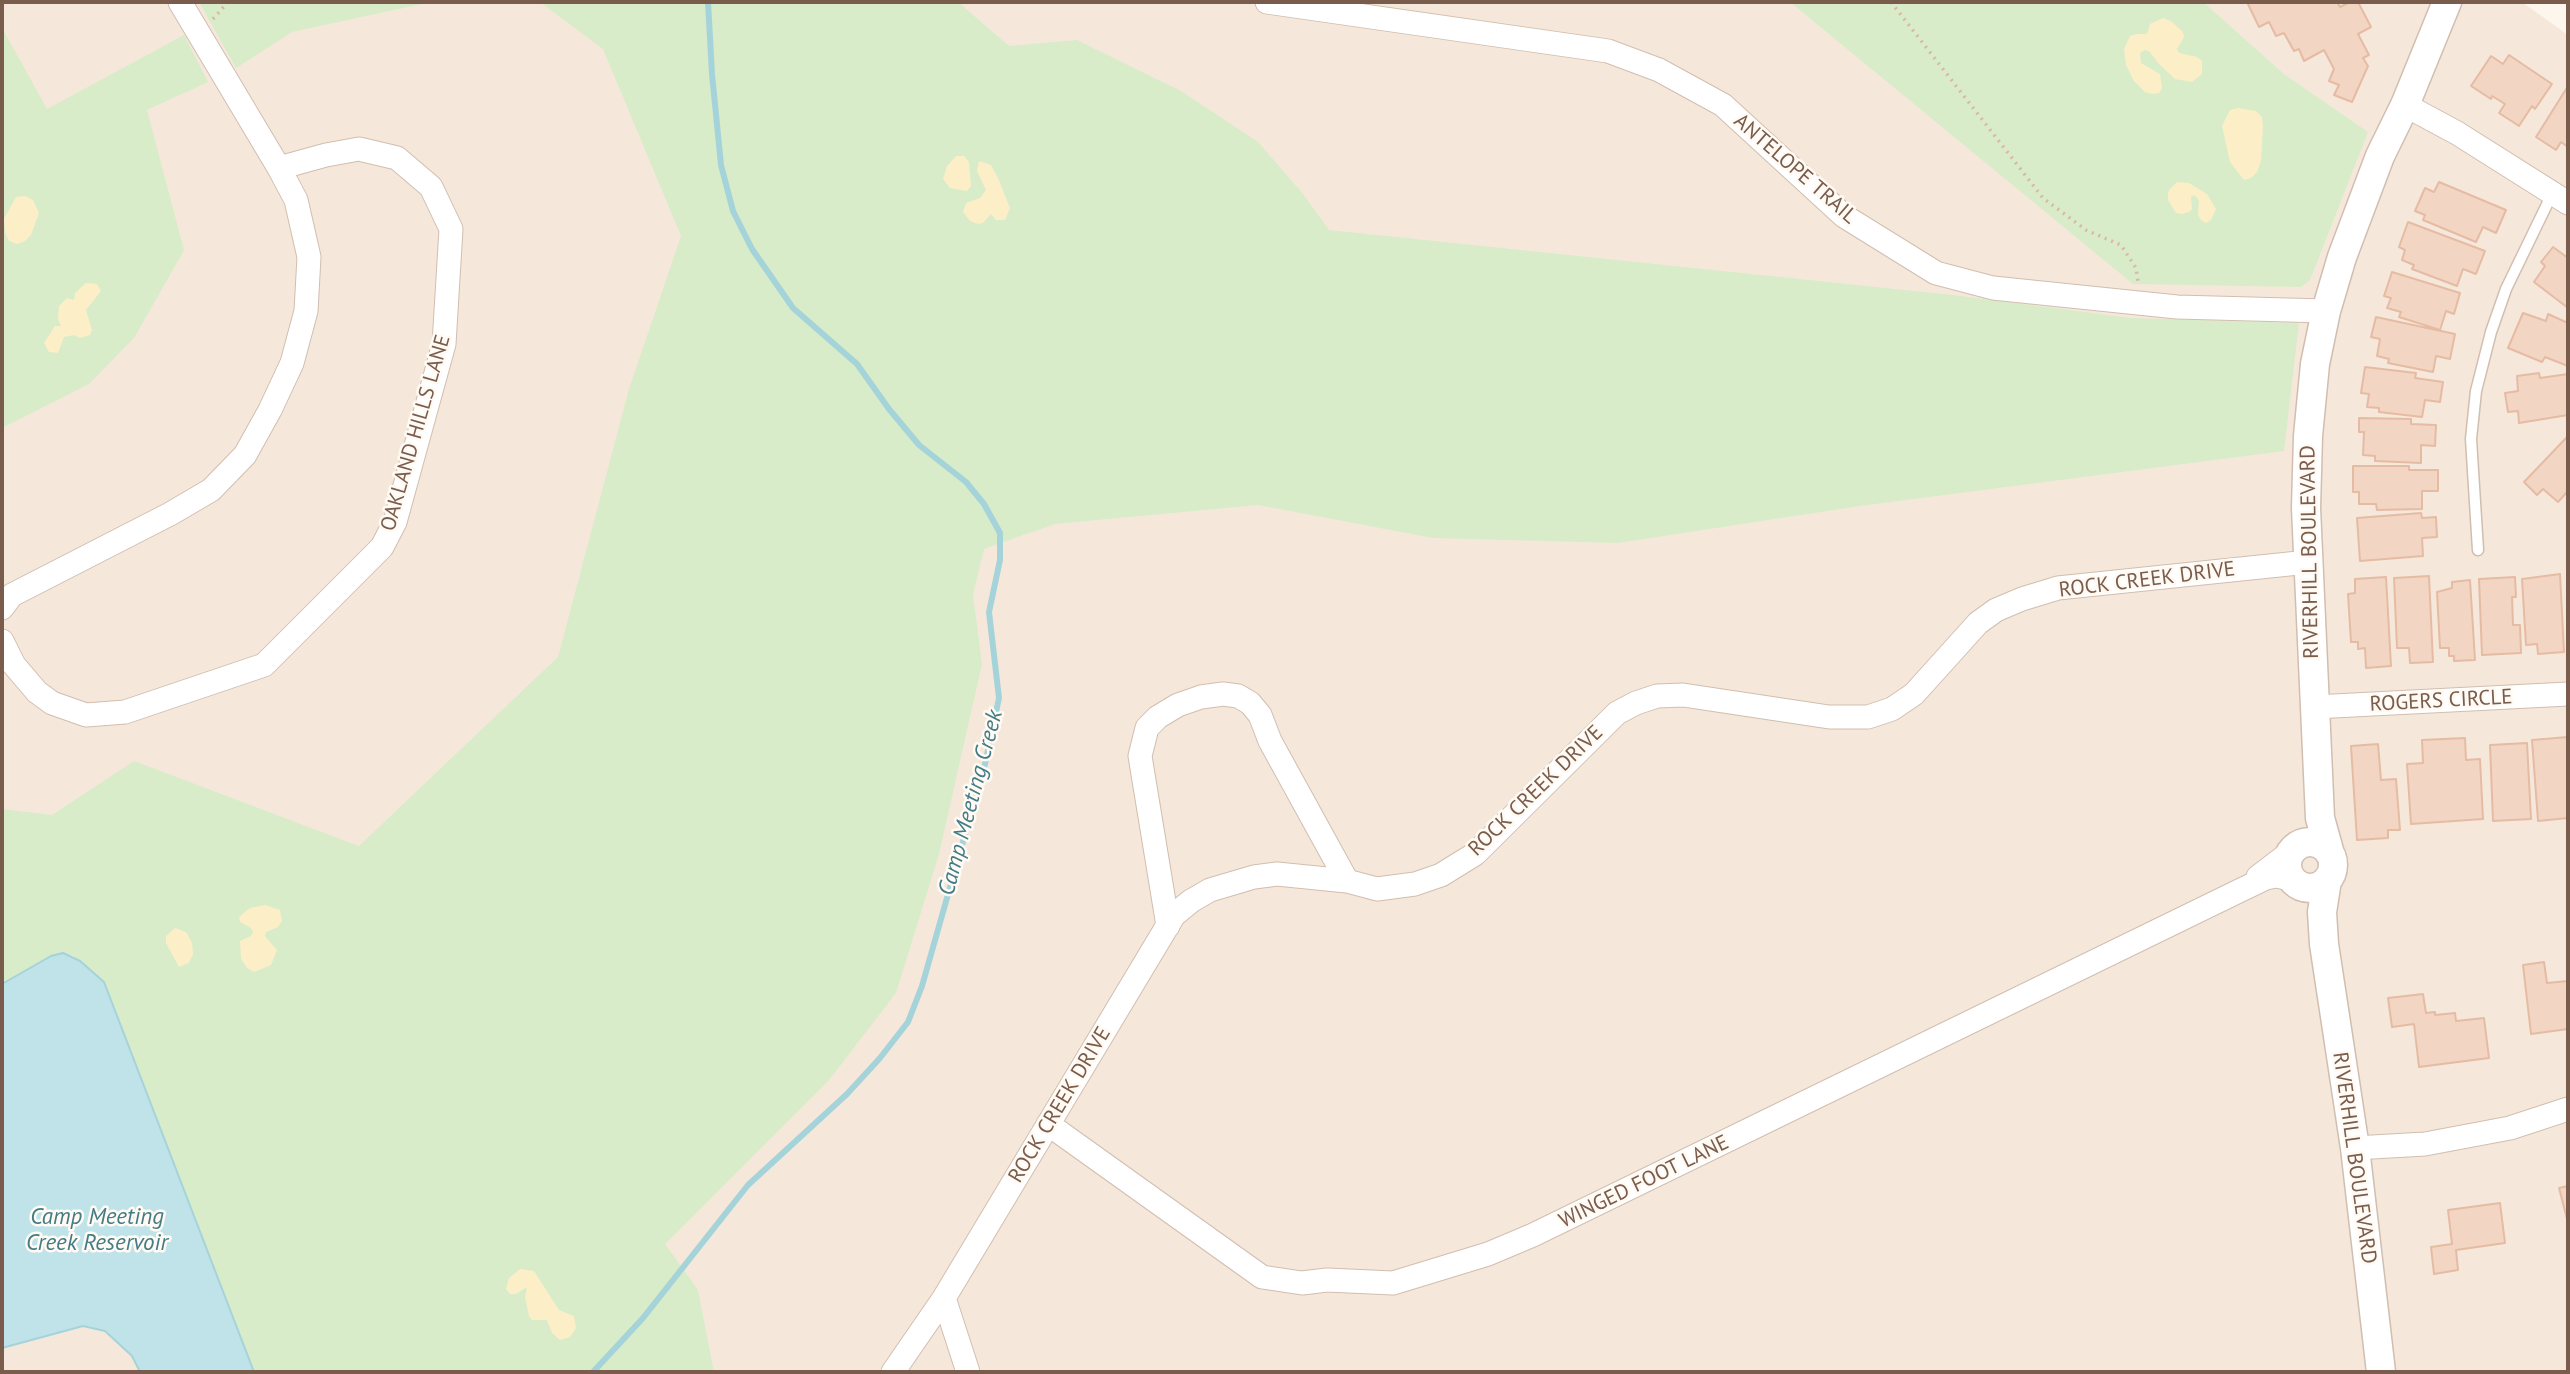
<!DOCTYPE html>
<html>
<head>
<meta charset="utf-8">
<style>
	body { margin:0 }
	#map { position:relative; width:2570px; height:1374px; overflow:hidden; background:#fdf6ec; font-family:"PT Sans",sans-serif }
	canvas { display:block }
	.frame { position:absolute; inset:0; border:4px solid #7a5c4d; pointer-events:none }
</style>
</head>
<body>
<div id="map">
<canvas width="2570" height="1374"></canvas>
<div class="frame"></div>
</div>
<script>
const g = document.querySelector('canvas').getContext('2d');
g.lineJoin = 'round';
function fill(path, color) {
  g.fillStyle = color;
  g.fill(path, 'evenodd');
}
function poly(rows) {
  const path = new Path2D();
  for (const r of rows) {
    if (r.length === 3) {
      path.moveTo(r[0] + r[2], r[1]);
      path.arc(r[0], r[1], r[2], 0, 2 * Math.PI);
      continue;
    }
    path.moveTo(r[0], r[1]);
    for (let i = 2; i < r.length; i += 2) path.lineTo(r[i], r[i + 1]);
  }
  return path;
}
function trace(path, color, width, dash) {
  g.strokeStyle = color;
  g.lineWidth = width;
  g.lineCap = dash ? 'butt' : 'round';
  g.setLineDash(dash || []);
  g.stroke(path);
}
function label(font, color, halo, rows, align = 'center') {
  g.font = font + ' "PT Sans",sans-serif';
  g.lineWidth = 5;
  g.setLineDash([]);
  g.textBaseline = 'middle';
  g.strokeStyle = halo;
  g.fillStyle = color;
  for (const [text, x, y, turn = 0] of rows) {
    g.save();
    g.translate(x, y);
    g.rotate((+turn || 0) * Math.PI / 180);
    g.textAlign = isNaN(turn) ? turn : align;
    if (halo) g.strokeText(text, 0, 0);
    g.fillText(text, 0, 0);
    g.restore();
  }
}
fill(poly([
	[2,2,2522,2,2568,35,2568,1372,2,1372]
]), '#f5e8da');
fill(poly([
	[199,2,431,2,292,32,236,68],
	[540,2,958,2,1009,46,1077,40,1181,91,1258,142,1303,194,1329,230,1953,295,2131,318,2299,323,2284,451,1860,506,1618,543,1433,538,1258,505,1055,524,984,549,973,595,982,664,939,854,896,993,829,1080,665,1244,698,1290,714,1372,254,1372,104,982,72,955,51,956,2,984,2,809,52,815,134,761,359,846,558,657,629,389,681,236,603,49],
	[1790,2,2203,2,2285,75,2368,132,2310,280,2301,287,2133,284],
	[2,28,47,109,184,35,208,82,147,110,184,250,134,338,89,384,2,428]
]), '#d8ecc9');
fill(poly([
	[2163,18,2171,21,2183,32,2184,37,2177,49,2179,53,2197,57,2202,61,2202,74,2192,82,2175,79,2159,64,2149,51,2145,50,2140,53,2141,63,2160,74,2162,88,2159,93,2152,94,2145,92,2134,81,2126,65,2124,49,2130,36,2137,34,2147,34,2150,24],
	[2238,108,2256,111,2262,117,2263,126,2261,161,2257,172,2251,178,2244,180,2230,162,2222,126,2230,110],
	[956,156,964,156,969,162,971,186,967,191,950,188,943,179,947,166],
	[979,161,991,165,998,178,1010,208,1005,220,996,220,991,214,983,223,978,224,970,221,963,212,966,203,980,198,986,190,977,171],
	[2177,182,2189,183,2207,194,2216,209,2211,220,2206,223,2201,220,2198,215,2199,200,2194,195,2191,197,2192,209,2189,212,2182,214,2176,213,2168,200,2168,194,2169,190],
	[25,196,33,200,39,213,31,235,25,241,17,244,9,241,5,232,4,219,16,197],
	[86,283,97,284,101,291,86,310,92,330,90,335,80,338,74,335,64,337,58,353,49,352,44,343,55,326,61,326,58,319,59,306,67,298,74,300,75,293],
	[265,905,280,910,282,921,278,927,266,932,265,936,277,950,271,965,254,972,247,968,241,959,240,941,251,936,253,932,251,928,240,922,239,917,250,908],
	[175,928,186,932,192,943,193,954,189,963,179,967,166,943,166,936],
	[520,1269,534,1271,559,1310,574,1316,576,1328,570,1337,560,1340,552,1333,547,1320,532,1320,529,1316,525,1297,527,1287,516,1294,510,1294,506,1289,509,1278]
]), '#fcefc7');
const water = poly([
	[63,953,80,961,104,982,254,1372,140,1372,132,1356,105,1331,83,1326,2,1348,2,984,51,956,63,953]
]);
fill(water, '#bfe3e8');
trace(water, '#a5d3da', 2);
trace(poly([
	[593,1372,643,1318,748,1185,847,1094,880,1058,908,1022,922,986,985,764,999,698,989,612,1000,560,1000,533,984,504,966,482,919,445,889,409,857,364,793,308,752,249,733,211,721,165,712,74,708,2]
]), '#a5d3da', 6);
const building = poly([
	[2247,2,2337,2,2340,7,2350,2,2358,2,2371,27,2358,34,2369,55,2363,58,2368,66,2352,102,2334,95,2339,85,2329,81,2334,69,2324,50,2304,61,2299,49,2294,51,2284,33,2276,36,2269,22,2259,27,2247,2],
	[2509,55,2552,84,2535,109,2532,106,2519,126,2499,113,2505,104,2492,96,2491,99,2471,86,2491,56,2503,64,2509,55],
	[2568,86,2568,147,2561,142,2556,150,2536,137,2568,86],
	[2439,182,2506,210,2496,233,2483,227,2476,242,2423,220,2425,215,2415,211,2425,188,2434,192,2439,182],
	[2408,222,2485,251,2476,274,2463,269,2457,286,2412,269,2414,265,2402,260,2405,250,2399,247,2408,222],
	[2553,247,2568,258,2568,308,2534,282,2545,266,2541,262,2553,247],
	[2392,272,2460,293,2454,314,2446,311,2440,330,2399,317,2401,312,2387,308,2391,298,2384,296,2392,272],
	[2523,313,2546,321,2548,314,2568,323,2568,366,2545,357,2542,362,2508,348,2523,313],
	[2376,317,2455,334,2450,359,2436,356,2433,372,2388,363,2389,359,2377,356,2380,339,2371,337,2376,317],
	[2365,367,2416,373,2415,378,2443,382,2440,402,2425,400,2422,417,2379,412,2379,408,2367,407,2369,394,2361,393,2365,367],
	[2539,373,2540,378,2568,374,2568,415,2519,423,2518,411,2508,412,2505,393,2518,391,2517,376,2539,373],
	[2359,418,2411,419,2411,424,2436,425,2435,446,2421,445,2421,463,2375,461,2375,456,2363,455,2364,432,2359,432,2359,418],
	[2568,436,2568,491,2558,502,2543,489,2537,495,2524,482,2568,436],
	[2353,466,2409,466,2409,470,2438,470,2438,491,2422,491,2422,509,2377,510,2376,504,2359,504,2359,492,2353,492,2353,466],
	[2421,513,2422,518,2436,517,2437,537,2422,538,2423,556,2360,561,2357,518,2421,513],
	[2560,574,2564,652,2538,654,2537,644,2526,645,2522,579,2560,574],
	[2429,576,2433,662,2410,663,2409,648,2397,648,2394,578,2429,576],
	[2386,577,2391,666,2366,668,2365,648,2358,649,2358,642,2351,642,2348,594,2355,593,2355,579,2386,577],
	[2515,577,2516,597,2512,597,2513,625,2520,625,2521,653,2482,655,2479,579,2515,577],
	[2470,580,2475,660,2454,661,2454,656,2449,656,2449,648,2440,648,2437,592,2452,588,2452,582,2470,580],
	[2568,737,2568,818,2538,821,2532,740,2568,737],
	[2465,738,2466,760,2480,759,2483,819,2411,824,2407,764,2423,763,2422,740,2465,738],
	[2527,743,2531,819,2493,821,2490,745,2527,743],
	[2378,744,2381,780,2396,779,2400,830,2388,830,2388,838,2357,840,2351,746,2378,744],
	[2544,962,2547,983,2568,981,2568,1029,2531,1034,2523,965,2544,962],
	[2423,994,2426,1013,2435,1012,2435,1015,2455,1013,2456,1021,2484,1018,2489,1058,2419,1067,2414,1024,2392,1027,2388,998,2423,994],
	[2568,1186,2568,1219,2567,1219,2559,1188,2568,1186],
	[2500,1203,2505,1243,2456,1250,2458,1270,2434,1274,2431,1247,2452,1244,2448,1210,2500,1203]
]);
fill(building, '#f3d5c3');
trace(building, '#e6bba3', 2);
const service = poly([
	[2478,550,2471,439,2476,391,2491,332,2506,289,2553,192]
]);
const minor = poly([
	[180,2,279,168],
	[1267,2,1608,51,1659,70,1723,105,1844,216,1936,273,1993,288,2177,307,2326,311],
	[2405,105,2457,133,2568,203],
	[2,608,12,595,170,514,211,490,245,455,270,410,292,363,306,311,309,257,296,200,279,168,326,155,359,149,397,158,431,187,451,229,444,344,395,522,382,547,264,665,125,712,86,715,52,703,37,692,14,665,2,641],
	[2314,707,2568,694],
	[2258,877,2292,851],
	[1168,926,1140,756,1147,728,1158,717,1178,705,1201,697,1223,694,1238,696,1250,703,1260,715,1270,741,1347,881],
	[1048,1124,1262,1277,1302,1283,1327,1280,1393,1283,1488,1254,1533,1235,2241,890,2266,878,2276,876,2291,879],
	[2355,1148,2425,1144,2510,1128,2568,1109],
	[944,1298,968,1372],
	[893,1372,944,1298,1174,915,1191,901,1210,890,1254,877,1277,874,1347,881,1377,889,1415,884,1441,875,1475,854,1617,713,1636,703,1657,696,1683,695,1829,717,1868,717,1892,709,1914,694,1978,623,1996,610,2022,599,2058,588,2308,562]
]);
const tertiary = poly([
	[2310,865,23],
	[2330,854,2320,818,2306,508,2308,436,2315,364,2326,311,2342,257,2380,156,2405,105,2447,2],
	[2327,880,2322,912,2324,944,2355,1148,2381,1372]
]);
trace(service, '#d1beb0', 13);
trace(minor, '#d1beb0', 25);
trace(tertiary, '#d1beb0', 31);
trace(poly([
	[1891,2,2043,198,2086,230,2121,245,2136,268,2138,281],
	[213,19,228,2]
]), '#d9b8a5', 3.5, [2, 5]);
trace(service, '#fff', 10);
trace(minor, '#fff', 23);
trace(tertiary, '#fff', 28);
label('21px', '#7a5c4d', '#fffaf3', [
	["ANTELOPE TRAIL",1795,169,41],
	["OAKLAND HILLS LANE",416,433,-74],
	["RIVERHILL BOULEVARD",2310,552,-91],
	["ROCK CREEK DRIVE",2147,580,-7],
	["ROGERS CIRCLE",2441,701,-3],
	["ROCK CREEK DRIVE",1536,791,-44],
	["ROCK CREEK DRIVE",1060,1105,-59],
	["RIVERHILL BOULEVARD",2354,1158,82],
	["WINGED FOOT LANE",1644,1182,-26]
]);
label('italic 23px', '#437c86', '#fffaf3', [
	["Camp Meeting Creek",971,803,-75],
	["Camp Meeting",97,1217],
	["Creek Reservoir",97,1243]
]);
</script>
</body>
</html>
